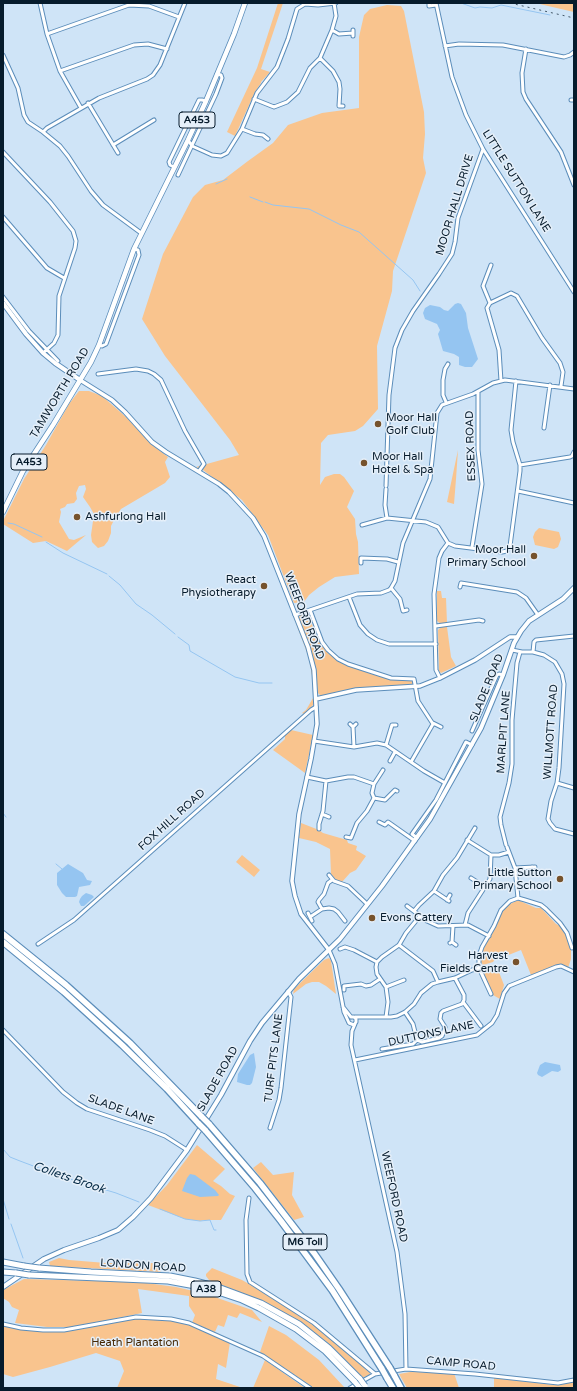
<!DOCTYPE html>
<html>
<head>
<meta charset="utf-8">
<style>
	body { margin:0 }
	#map { position:relative; width:577px; height:1391px; overflow:hidden; background:#cfe4f7; font-family:"Varela Round",sans-serif }
	canvas { display:block }
	.frame { position:absolute; inset:0; border:4px solid #061b2c; pointer-events:none }
</style>
</head>
<body>
<div id="map">
<canvas width="577" height="1391"></canvas>
<div class="frame"></div>
</div>
<script>
const g = document.querySelector('canvas').getContext('2d');
g.lineJoin = 'round';
function fill(path, color) {
  g.fillStyle = color;
  g.fill(path, 'evenodd');
}
function poly(rows) {
  const path = new Path2D();
  for (const r of rows) {
    path.moveTo(r[0], r[1]);
    for (let i = 2; i < r.length; i += 2) path.lineTo(r[i], r[i + 1]);
  }
  return path;
}
function trace(path, color, width, dash) {
  g.strokeStyle = color;
  g.lineWidth = width;
  g.lineCap = dash ? 'butt' : 'round';
  g.setLineDash(dash || []);
  g.stroke(path);
}
function label(font, color, halo, rows, align = 'center') {
  g.font = font + ' "Varela Round",sans-serif';
  g.lineWidth = 3;
  g.setLineDash([]);
  g.textBaseline = 'middle';
  g.strokeStyle = halo;
  g.fillStyle = color;
  for (const [text, x, y, turn = 0] of rows) {
    g.save();
    g.translate(x, y);
    g.rotate((+turn || 0) * Math.PI / 180);
    g.textAlign = isNaN(turn) ? turn : align;
    if (halo) g.strokeText(text, 0, 0);
    g.fillText(text, 0, 0);
    g.restore();
  }
}
fill(poly([
	[278,3,283,3,261,69,270,72,261,82,261,83,255,92,235,136,227,132,257,68],
	[536,3,574,3,574,12,548,6],
	[387,5,401,6,404,11,424,112,425,134,423,158,426,173,393,271,392,291,377,346,378,409,363,426,355,431,328,435,321,443,320,485,325,477,334,474,340,474,344,477,354,491,347,507,355,519,356,534,358,542,359,574,335,577,319,587,309,595,304,602,294,603,268,535,242,500,203,470,196,467,239,455,230,440,165,356,142,319,163,254,193,197,205,185,223,180,248,161,273,143,288,125,322,113,359,108,359,37,364,15,370,9],
	[79,391,89,391,102,396,126,417,151,444,168,457,165,462,170,477,165,483,121,509,115,518,111,526,111,533,108,541,104,546,98,548,92,542,91,535,94,514,90,507,83,497,86,489,85,485,79,486,76,493,77,499,74,503,67,504,65,507,60,509,61,512,59,522,69,539,74,540,86,535,67,551,46,541,33,543,3,524,3,521,24,479,46,445,69,404],
	[458,450,456,479,454,504,447,502],
	[539,528,559,532,561,539,558,547,554,549,535,545,533,537,535,532],
	[437,591,441,591,442,598,446,598,447,623,441,624,437,621],
	[290,608,312,664,314,704,304,714,302,713,306,710,313,698,313,682,309,658],
	[306,613,309,615,316,636,322,646,327,652,339,662,389,679,412,680,413,683,410,686,362,688,322,697,318,693,315,665,299,620,299,617,301,614],
	[441,627,447,627,451,657,456,666,441,673,439,671,438,630],
	[291,730,313,735,305,773,273,750,285,739,285,735],
	[301,823,319,830,323,833,347,840,348,843,357,846,356,850,366,856,356,870,350,873,342,882,336,880,331,874,330,849,316,842,299,838],
	[242,855,260,870,254,877,236,862],
	[516,901,520,901,536,908,541,908,556,924,561,926,568,939,571,950,571,959,568,968,564,965,557,966,531,975,521,950,501,958,496,958,493,962,483,965,481,962,482,952,502,910,506,906],
	[329,958,331,961,336,994,326,986,319,982,312,982,306,984,293,994,294,989,324,960],
	[496,965,499,967,497,967,504,985,500,999,493,995,483,972,483,969],
	[197,1145,225,1169,213,1181,221,1186,230,1194,235,1196,221,1220,204,1220,200,1221,185,1219,148,1205,167,1185],
	[261,1162,273,1175,294,1172,292,1195,304,1217,294,1220,253,1168],
	[59,1258,69,1260,106,1263,151,1263,165,1265,160,1272,50,1266,49,1262],
	[212,1268,242,1280,280,1302,314,1324,331,1337,371,1374,362,1378,328,1343,302,1323,264,1302,209,1280,206,1276,206,1274],
	[24,1279,139,1282,176,1287,206,1294,252,1310,262,1322,240,1313,237,1318,228,1315,224,1327,218,1325,215,1332,192,1323,195,1315,189,1306,189,1296,138,1289,142,1313,74,1327,47,1327,15,1323,19,1310,12,1307,9,1302,3,1298,3,1290],
	[138,1318,172,1320,191,1325,230,1342,226,1368,218,1364,216,1379,243,1388,117,1388,124,1371,120,1361,96,1353,50,1367,13,1377,3,1374,3,1325,23,1329,44,1332,65,1332],
	[269,1326,286,1335,319,1360,345,1388,314,1388,260,1352],
	[265,1360,305,1388,253,1388],
	[410,1372,454,1373,459,1388,407,1388,399,1374],
	[494,1378,554,1385,564,1384,574,1381,574,1388,494,1388]
]), '#f9c48e');
fill(poly([
	[458,303,461,304,466,313,468,328,478,359,472,367,465,367,459,365,459,357,454,354,443,351,438,334,440,330,437,324,425,319,423,313,425,308,430,305,440,307,444,310,448,311,455,304],
	[68,864,83,873,87,880,92,881,90,885,79,887,77,896,75,897,66,897,62,893,57,885,57,873],
	[86,893,92,895,94,897,84,906,81,906,79,902,80,899,82,896],
	[254,1053,256,1067,252,1083,250,1085,247,1085,237,1082,238,1074,250,1055],
	[545,1062,560,1065,561,1070,558,1072,552,1071,542,1077,538,1075,537,1073,540,1065],
	[190,1174,195,1175,215,1190,219,1195,218,1196,200,1197,182,1191,187,1178]
]), '#95c5f1');
trace(poly([
	[461,3,475,8,480,7,492,8,501,5,550,15],
	[216,184,227,179],
	[250,197,263,202],
	[265,202,273,205,309,209,341,225,359,232,413,280,420,291],
	[8,523,14,524,42,537],
	[46,542,63,553,107,574],
	[109,576,120,585,136,604,152,615,175,634],
	[178,637,189,645,190,651,235,677,259,683,272,683],
	[3,813,6,817],
	[56,864,62,869],
	[3,1149,10,1157,20,1161,60,1176,116,1193,139,1202],
	[3,1199,9,1219],
	[160,1209,185,1219,200,1221,210,1220,214,1230,216,1230],
	[11,1224,23,1258]
]), '#95c5f1', 1);
const minor = poly([
	[40,3,47,34,60,71,81,108],
	[429,3,429,6,436,5],
	[436,3,452,77,466,115,483,149,574,292],
	[332,30,339,34,353,33],
	[47,34,129,5,149,6,179,17],
	[353,36,353,30],
	[445,46,459,44,503,45,564,57,570,55,574,52],
	[526,49,522,73,523,92,526,99,561,152,574,185],
	[3,55,18,88,24,115,28,122,43,132,60,146,68,156,91,191,103,205,141,233],
	[320,58,333,71,339,82,340,89,339,106,343,106],
	[60,71,134,45,148,44,167,49],
	[254,99,274,107,287,102,298,92,310,68,320,58,332,30,336,16,334,3],
	[571,100,574,100],
	[88,103,118,153],
	[242,129,255,134,263,135,268,139],
	[43,132,47,128,99,98,147,79,153,75,160,65,185,3],
	[188,140,192,146,212,155,221,156,227,153,242,129,257,93,277,67,288,39,297,9,305,4,318,5,336,3],
	[113,145,154,120],
	[3,152,50,202,73,231,76,241,75,248,59,296,58,335,54,343,43,353],
	[174,167,170,165,169,162,199,100,202,100,206,101],
	[178,175,216,94,222,78,221,75,217,74],
	[3,217,47,268,64,278],
	[3,297,29,331,58,361],
	[490,303,483,286,491,265],
	[99,345,102,346,106,344,139,255,138,250,134,249],
	[98,374,136,369,148,371,154,374,161,380,185,431,204,464,199,471],
	[501,381,499,350,487,308,490,303,511,293,517,296,542,338,560,363,563,372,561,386],
	[446,402,443,395,443,380,445,369,448,364],
	[544,428,550,385],
	[520,465,570,457,572,456,574,452],
	[386,486,389,395,395,348,402,330,413,311,439,274,452,254,455,242,458,218,483,149],
	[386,489,385,505,387,518],
	[518,491,574,503],
	[362,525,387,518,426,522,438,527,448,543,455,546,502,552,507,551,510,546,520,471,520,465,513,442,511,430,516,381],
	[472,547,482,484,478,450,478,392],
	[361,563,361,558,387,559,398,562],
	[460,587,461,583,517,592,526,598,538,615],
	[391,588,400,599,403,611,407,610],
	[349,597,360,625,368,634,377,640,389,644,436,644],
	[310,610,322,642,328,650,338,659,348,664,391,678,414,679,418,701,433,724,411,762],
	[295,615,357,594,381,593,389,590,391,588,395,581,403,543,430,479,437,413,442,405,473,394,493,383,505,380,574,389],
	[436,626,479,620,483,621],
	[512,650,522,652,533,652,544,655,555,662,562,674,564,684,559,768,557,783,551,801,548,819,550,823,555,829,574,834],
	[533,652,534,642,536,640,574,636],
	[440,678,436,670,434,594,439,558,442,551,448,543],
	[433,723,441,727],
	[350,724,353,727,356,724],
	[353,727,354,747],
	[472,731,497,675,499,674,503,675],
	[314,741,354,747,377,743,386,745,424,771,445,783],
	[386,745,392,725,396,725],
	[390,761,395,752],
	[307,777,326,781,348,777,354,777,374,784],
	[557,783,574,788],
	[374,798,385,800,395,790,397,791],
	[322,814,329,817],
	[379,822,385,825,388,822,415,841],
	[319,829,319,824,323,811,326,781],
	[346,837,351,838,357,823,367,811,373,800,374,798,372,793,374,784,383,770],
	[417,838,412,834,436,800,466,742,472,745],
	[467,840,491,855,499,855,509,852],
	[506,845,501,825,500,817,509,783,512,764,512,720,517,663,520,652],
	[507,847,515,868,518,898],
	[532,867,533,873],
	[515,868,535,867],
	[329,875,334,881,348,886,367,904],
	[471,878,485,887],
	[434,891,449,901],
	[447,900,450,895],
	[407,906,427,921,438,926,468,925,489,936],
	[322,909,318,902,319,900,324,894,328,883,332,880],
	[414,911,419,905,434,891,443,875,457,858,475,828],
	[308,913,312,921],
	[310,917,322,909,329,908,334,909,338,912,345,921],
	[465,925,468,913,490,879,491,855],
	[452,942,453,926],
	[450,943,452,942,456,945],
	[38,944,74,920,311,710,316,707],
	[399,945,433,971,438,982],
	[340,949,345,947,354,950,377,962],
	[329,950,335,964,344,1012,349,1023,354,1025,356,1022,356,1019,354,1017,351,1017],
	[386,987,404,980],
	[344,990,344,986,361,984,366,986,371,985,380,979],
	[491,994,479,968,479,956,482,947,494,926,501,910,510,901,518,898,525,900,541,905,546,909,560,923,567,933,572,948,574,947],
	[463,1002,481,1026],
	[343,1007,351,1017],
	[405,1012,413,1024,417,1040,422,1042,439,1038,442,1036,444,1031,445,1027,440,1019,441,1013,443,1011,462,1004,464,1000,464,995,455,978],
	[355,1017,391,1017,397,1016,405,1012,414,1004,421,993,432,984,438,982,455,978,472,970,479,968],
	[386,1017,388,1002,386,987,377,974,376,967,377,962,382,957,399,945,406,933,420,916],
	[355,1024,352,1031,351,1045,397,1252,405,1314,406,1369],
	[3,1030,63,1092,77,1103,87,1109,150,1130,165,1136,187,1150],
	[382,1049,413,1044,417,1040],
	[355,1060,477,1035,492,1023,497,1015,504,993,509,986,556,967,561,966,574,972],
	[270,1128,279,1100,281,1088,291,997,288,991],
	[249,1198,246,1220,247,1274,250,1282,314,1323,375,1374],
	[3,1324,21,1328,43,1330,64,1330,136,1317,171,1319,189,1323,263,1356,310,1388],
	[350,1388,375,1374,406,1369,475,1374,558,1383,574,1380]
]);
const tertiary = poly([
	[80,380,112,400,125,412,152,442,166,452,219,484,229,492,253,518,264,536,308,647,314,670,317,724,311,759,299,814,292,881,295,896,301,914,329,950],
	[316,699,356,690,420,686,440,678,475,660,510,637,517,637]
]);
const secondary = poly([
	[3,303,26,334,43,353,55,363,80,380],
	[3,1287,44,1259,64,1250,99,1238,118,1230,133,1217,151,1198,187,1150,221,1095,250,1041,262,1023,299,979,340,939,382,886,430,819,481,728,503,675,514,643,521,631,529,621,563,599,574,588]
]);
const primary = poly([
	[3,512,23,471,53,425,91,362,99,345,134,249,188,140,206,101,234,34,245,3]
]);
const trunk = poly([
	[3,1262,24,1266],
	[39,1268,91,1272,170,1276,195,1281,218,1287,261,1303,299,1324,329,1348,360,1379],
	[3,1272,16,1273],
	[29,1275,168,1281,206,1288,242,1300,259,1308,296,1329,325,1351,355,1382]
]);
const motorway = poly([
	[3,934,66,985,130,1043,202,1117],
	[3,942,64,992,122,1045,167,1089,199,1124],
	[209,1124,260,1183,314,1253,339,1289,390,1368],
	[205,1130,255,1188,281,1221,332,1290,382,1369],
	[394,1375,401,1388],
	[387,1378,393,1388]
]);
trace(minor, '#5b8dba', 5);
trace(tertiary, '#5b8dba', 5.5);
trace(secondary, '#5b8dba', 6);
trace(primary, '#5b8dba', 6);
trace(trunk, '#5b8dba', 7);
trace(motorway, '#5b8dba', 8);
trace(minor, '#fff', 3);
trace(tertiary, '#fff', 3.5);
trace(secondary, '#fff', 4);
trace(primary, '#fff', 4.5);
trace(trunk, '#fff', 5);
trace(motorway, '#fff', 5.5);
trace(poly([
	[510,3,574,18]
]), '#425768', 1, [2, 4]);
const trunkBridge = poly([
	[24,1266,39,1268],
	[16,1273,29,1275],
	[360,1379,365,1386],
	[355,1382,360,1388]
]);
const motorwayBridge = poly([
	[202,1117,209,1124],
	[199,1124,205,1130],
	[390,1368,394,1375],
	[382,1369,387,1378]
]);
trace(trunkBridge, '#5b8dba', 7, []);
trace(motorwayBridge, '#5b8dba', 8, []);
trace(trunkBridge, '#fff', 5);
trace(motorwayBridge, '#fff', 5.5);
for (const [x, y, r, color] of [
	[378,424,4,"#76522c"],
	[364,463,4,"#76522c"],
	[77,517,4,"#76522c"],
	[534,556,4,"#76522c"],
	[264,586,4,"#76522c"],
	[560,879,4,"#76522c"],
	[372,918,4,"#76522c"],
	[516,962,4,"#76522c"]
]) {
  const dot = new Path2D();
  dot.arc(x, y, r, 0, 2 * Math.PI);
  g.fillStyle = color;
  g.fill(dot);
  trace(dot, '#e5eff9', 1.5);
}
for (const [x, y, w] of [
	[197,120,36],
	[29,462,36],
	[305,1242,44],
	[206,1289,30]
]) {
  const box = new Path2D();
  box.roundRect(x - w / 2, y - 8, w, 16, 3);
  g.fillStyle = '#e5eff9';
  g.fill(box);
  trace(box, '#061b2c', 1);
}
label('bold 10px', '#061b2c', null, [
	["A453",197,120],
	["A453",29,462],
	["M6 Toll",305,1242],
	["A38",206,1289]
]);
label('11px', '#061b2c', '#e5eff9', [
	["LITTLE SUTTON LANE",516,181,58],
	["MOOR HALL DRIVE",455,205,-73],
	["TAMWORTH ROAD",60,393,-59],
	["ESSEX ROAD",471,446,-92],
	["WEEFORD ROAD",304,616,69],
	["SLADE ROAD",487,688,-68],
	["MARLPIT LANE",504,732,-86],
	["WILLMOTT ROAD",551,732,-86],
	["FOX HILL ROAD",172,820,-42],
	["DUTTONS LANE",431,1034,-12],
	["TURF PITS LANE",274,1058,-83],
	["SLADE ROAD",218,1079,-61],
	["SLADE LANE",121,1110,20],
	["WEEFORD ROAD",394,1197,78],
	["LONDON ROAD",143,1266,4],
	["CAMP ROAD",461,1364,5]
]);
label('11px', '#061b2c', '#e5eff9', [
	["Moor Hall",386,418],
	["Golf Club",386,431],
	["Moor Hall",372,457],
	["Hotel & Spa",372,470],
	["Ashfurlong Hall",85,517],
	["Moor Hall",526,550,"right"],
	["Primary School",526,563,"right"],
	["React",256,580,"right"],
	["Physiotherapy",256,593,"right"],
	["Little Sutton",552,873,"right"],
	["Primary School",552,886,"right"],
	["Evons Cattery",380,918],
	["Harvest",508,956,"right"],
	["Fields Centre",508,969,"right"]
], 'left');
label('11px', '#462803', '#e5eff9', [
	["Heath Plantation",135,1343]
]);
label('italic 12px', '#072c48', '#e5eff9', [
	["Collets Brook",69,1178,19]
]);
</script>
</body>
</html>
